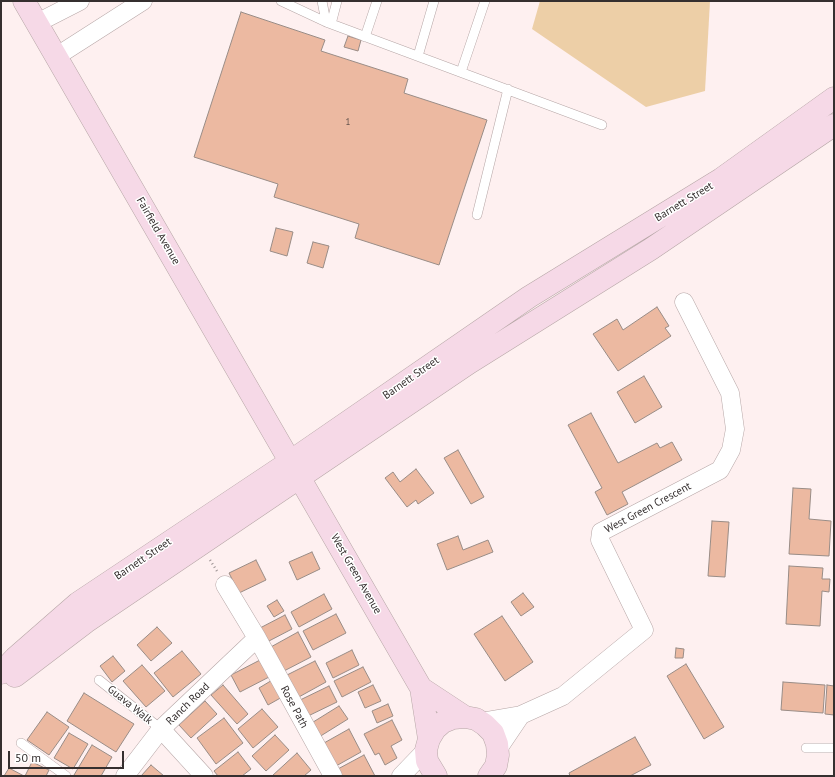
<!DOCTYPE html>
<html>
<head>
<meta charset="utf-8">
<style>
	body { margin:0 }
	#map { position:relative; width:835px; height:777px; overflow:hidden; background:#fef0f0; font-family:"PT Sans",sans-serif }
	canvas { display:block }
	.frame { position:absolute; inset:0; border:2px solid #352f2f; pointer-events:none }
	.scale { position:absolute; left:8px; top:751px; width:116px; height:18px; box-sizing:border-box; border:2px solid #352f2f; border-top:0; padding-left:5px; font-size:12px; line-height:14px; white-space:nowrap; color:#352f2f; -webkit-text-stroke:3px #fff; paint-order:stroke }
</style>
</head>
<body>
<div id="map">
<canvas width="835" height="777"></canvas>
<div class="frame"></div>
<div class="scale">50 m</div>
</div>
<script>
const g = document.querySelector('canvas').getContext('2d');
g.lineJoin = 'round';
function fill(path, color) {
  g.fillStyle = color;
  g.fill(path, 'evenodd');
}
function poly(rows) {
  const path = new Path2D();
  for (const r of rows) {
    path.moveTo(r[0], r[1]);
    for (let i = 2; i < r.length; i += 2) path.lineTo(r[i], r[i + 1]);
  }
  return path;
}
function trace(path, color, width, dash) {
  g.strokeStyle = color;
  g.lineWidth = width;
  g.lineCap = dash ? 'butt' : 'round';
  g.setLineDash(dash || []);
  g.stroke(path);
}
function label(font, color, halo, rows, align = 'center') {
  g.font = font + ' "PT Sans",sans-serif';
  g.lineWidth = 3;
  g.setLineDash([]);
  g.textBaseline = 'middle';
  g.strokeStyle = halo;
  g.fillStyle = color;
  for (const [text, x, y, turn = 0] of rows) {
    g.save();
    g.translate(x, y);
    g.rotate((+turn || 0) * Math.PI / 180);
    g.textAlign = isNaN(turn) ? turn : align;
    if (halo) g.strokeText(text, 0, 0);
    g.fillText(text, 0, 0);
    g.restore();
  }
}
fill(poly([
	[540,1,710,1,705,91,646,107,532,29]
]), '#edcfa7');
const building = poly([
	[241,12,325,40,321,51,408,79,404,93,487,120,439,265,355,238,359,224,274,197,278,184,194,157,241,12],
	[348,36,361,40,358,51,344,47,348,36],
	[276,228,293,232,287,256,270,251,276,228],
	[313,242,329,246,323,268,307,263,313,242],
	[657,307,669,326,665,328,671,336,618,371,593,334,617,319,623,330,657,307],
	[644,376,662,407,635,423,617,392,644,376],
	[591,413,618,463,657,443,660,448,672,442,682,460,622,492,628,504,607,515,595,492,602,488,568,425,591,413],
	[458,450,484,497,471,504,444,458,458,450],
	[416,469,434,493,418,504,416,500,407,507,385,478,393,472,400,482,416,469],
	[793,488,811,489,809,519,831,521,829,556,789,554,793,488],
	[712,521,729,522,725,577,708,576,712,521],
	[458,536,463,550,488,540,493,552,447,570,437,544,458,536],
	[312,552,320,569,297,580,289,562,312,552],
	[256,560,266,580,239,593,229,573,256,560],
	[789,566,823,568,822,579,830,579,829,592,822,591,820,626,786,624,789,566],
	[523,593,534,607,521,616,511,602,523,593],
	[324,594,332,609,299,627,291,612,324,594],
	[277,600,284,611,274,617,267,606,277,600],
	[336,614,346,633,313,650,303,631,336,614],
	[285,615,292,629,267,642,260,628,285,615],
	[502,616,533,662,505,681,474,634,502,616],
	[157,627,172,643,151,661,137,645,157,627],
	[298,632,311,657,282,672,269,648,298,632],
	[676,648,684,649,683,658,675,658,676,648],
	[352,650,359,665,333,678,326,663,352,650],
	[182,651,201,674,173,697,154,673,182,651],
	[113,656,125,671,112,682,100,666,113,656],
	[262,659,271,676,240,692,231,675,262,659],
	[315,661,326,682,297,698,285,676,315,661],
	[686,664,724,727,704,739,667,676,686,664],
	[142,665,165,691,146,707,123,681,142,665],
	[363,667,371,682,342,697,334,681,363,667],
	[274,679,284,696,268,705,259,688,274,679],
	[783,682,825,685,823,713,781,710,783,682],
	[223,685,248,714,237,724,211,695,223,685],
	[373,685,381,701,365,708,358,692,373,685],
	[827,685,834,686,834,715,825,714,827,685],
	[329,686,337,702,306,717,298,701,329,686],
	[84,693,134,724,116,752,67,721,84,693],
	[205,701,217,714,191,738,179,725,205,701],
	[388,704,393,716,377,723,372,711,388,704],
	[339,706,348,719,319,737,310,724,339,706],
	[262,709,278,727,253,748,238,729,262,709],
	[47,712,69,727,49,755,27,740,47,712],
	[224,718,243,743,216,764,197,738,224,718],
	[392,720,402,740,391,746,397,758,385,765,379,753,375,755,364,734,392,720],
	[349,729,361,752,336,766,324,743,349,729],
	[69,733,88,744,73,769,54,758,69,733],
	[275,735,289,750,266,771,252,756,275,735],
	[635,737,651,765,630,776,570,776,569,773,635,737],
	[92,745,112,757,101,776,77,776,74,775,92,745],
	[238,752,251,769,242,776,218,776,214,771,238,752],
	[297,753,311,770,304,776,272,776,297,753],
	[364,755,375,776,339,776,336,770,364,755],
	[32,762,49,770,46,776,25,776,32,762],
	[151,765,164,776,141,776,151,765],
	[9,768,24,776,4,776,9,768]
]);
fill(building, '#ecb9a1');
trace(building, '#998c86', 1);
const lane = poly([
	[281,1,326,22,602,125],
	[322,1,326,22],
	[331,24,337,1],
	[365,37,377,1],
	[418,56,434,1],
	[461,72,485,1],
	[477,215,508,89],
	[99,680,161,729],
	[21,743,66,776],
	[806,748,834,748]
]);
const street = poly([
	[37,23,80,1],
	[57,56,143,1],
	[225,585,257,638,333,776],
	[480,722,521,715,563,696,644,630,600,540,601,532,720,470,731,450,735,429,730,393,684,302],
	[161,729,204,776],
	[498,749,521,715],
	[125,776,161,729,257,638],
	[401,776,426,750]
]);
const secondary = poly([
	[24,1,421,688,429,739],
	[1,673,15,658,78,603,291,461,529,297,721,179,834,98],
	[15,676,86,622,469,363,651,249,834,125],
	[421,688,465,717],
	[436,776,427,761,426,750,429,739,435,729,443,722,453,718,465,717,476,719,485,725,493,733,497,744,498,755,496,766,489,776]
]);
trace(lane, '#b6a6a6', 10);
trace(street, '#b6a6a6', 19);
trace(secondary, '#b6a6a6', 23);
trace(poly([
	[210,560,217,571]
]), '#a09696', 2.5, [1, 3]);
trace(lane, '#fff', 9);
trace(street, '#fff', 18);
trace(secondary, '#f6d9e7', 22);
label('9px', '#63524c', null, [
	["1",348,122]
]);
label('11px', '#352f2f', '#fff', [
	["Barnett Street",684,202,-31],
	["Fairfield Avenue",158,231,60],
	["Barnett Street",411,378,-35],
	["West Green Crescent",648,508,-28],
	["Barnett Street",143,559,-34],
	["West Green Avenue",356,574,60],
	["Ranch Road",188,704,-44],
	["Guava Walk",130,705,39],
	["Rose Path",294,707,62]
]);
</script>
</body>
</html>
